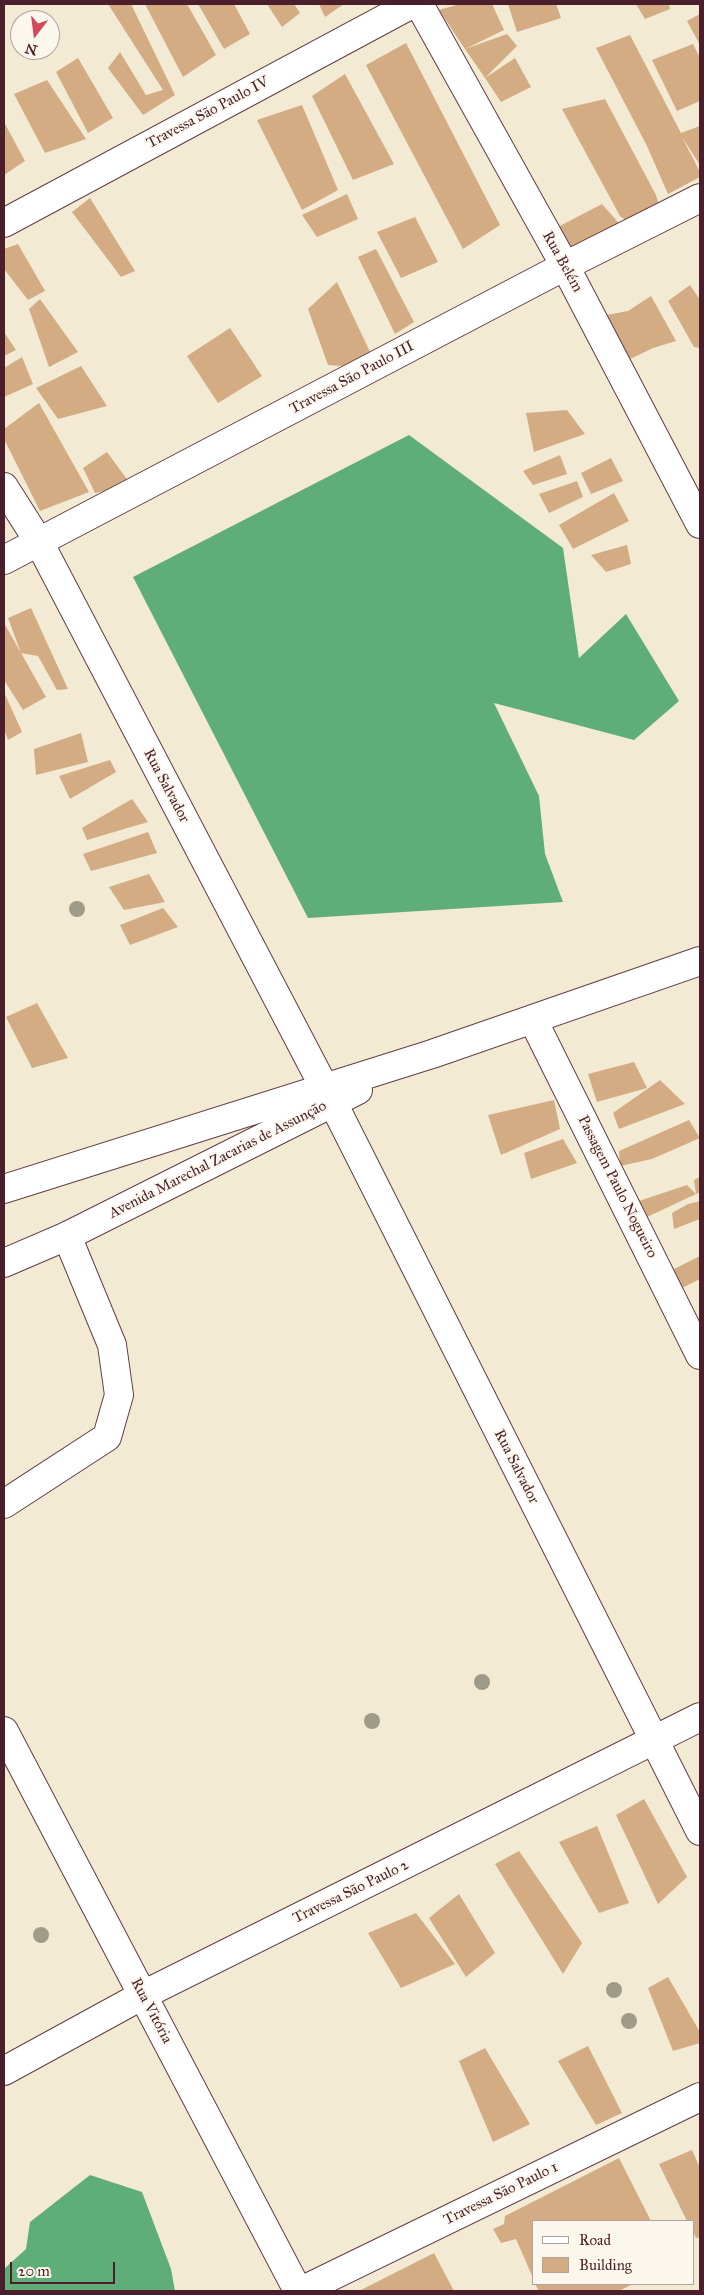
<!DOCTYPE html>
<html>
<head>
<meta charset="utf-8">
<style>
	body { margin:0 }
	#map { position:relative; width:704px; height:2295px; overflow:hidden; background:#f3ead3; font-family:"IM FELL Great Primer",serif }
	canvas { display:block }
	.frame { position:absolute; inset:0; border:5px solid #4a1f2b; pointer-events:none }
	.legend { position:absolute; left:532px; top:2220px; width:162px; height:65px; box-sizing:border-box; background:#fbf7ec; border:1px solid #b4a19f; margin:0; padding:6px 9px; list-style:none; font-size:15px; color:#4a1f2b }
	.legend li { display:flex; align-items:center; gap:10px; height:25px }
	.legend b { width:25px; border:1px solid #b4a19f }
	.north { position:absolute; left:10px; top:10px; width:50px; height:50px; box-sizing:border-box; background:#fbf7ec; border:1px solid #b4a19f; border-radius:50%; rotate:195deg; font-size:14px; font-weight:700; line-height:20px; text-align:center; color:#4a1f2b }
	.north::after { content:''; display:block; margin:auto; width:18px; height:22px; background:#d1495b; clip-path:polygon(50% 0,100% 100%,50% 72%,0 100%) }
	.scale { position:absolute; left:10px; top:2262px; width:105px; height:22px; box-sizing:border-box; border:2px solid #4a1f2b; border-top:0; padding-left:6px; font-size:15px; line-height:18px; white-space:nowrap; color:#4a1f2b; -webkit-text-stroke:4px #fbf7ec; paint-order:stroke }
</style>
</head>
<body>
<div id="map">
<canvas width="704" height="2295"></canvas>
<div class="frame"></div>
<ul class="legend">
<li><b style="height:6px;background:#fff"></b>Road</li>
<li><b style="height:14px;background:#d3ac84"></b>Building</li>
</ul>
<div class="north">N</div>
<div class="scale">20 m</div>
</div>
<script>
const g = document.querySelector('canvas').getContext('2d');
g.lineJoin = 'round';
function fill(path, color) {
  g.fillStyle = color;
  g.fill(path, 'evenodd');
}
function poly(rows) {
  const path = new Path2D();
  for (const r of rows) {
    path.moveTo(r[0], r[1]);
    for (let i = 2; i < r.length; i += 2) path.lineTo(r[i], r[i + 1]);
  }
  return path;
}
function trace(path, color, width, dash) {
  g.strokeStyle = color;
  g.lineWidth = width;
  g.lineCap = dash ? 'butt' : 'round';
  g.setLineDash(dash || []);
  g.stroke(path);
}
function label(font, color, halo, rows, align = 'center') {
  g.font = font + ' "IM FELL Great Primer",serif';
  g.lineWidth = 4;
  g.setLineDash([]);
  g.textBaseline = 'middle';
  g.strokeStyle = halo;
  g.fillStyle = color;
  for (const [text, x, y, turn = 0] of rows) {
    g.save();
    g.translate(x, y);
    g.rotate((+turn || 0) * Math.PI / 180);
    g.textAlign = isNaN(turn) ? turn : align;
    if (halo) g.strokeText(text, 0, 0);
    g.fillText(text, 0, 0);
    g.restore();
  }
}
fill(poly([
	[409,435,563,548,579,658,626,614,679,701,634,740,494,703,539,796,545,854,563,902,308,918,133,577],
	[90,2175,142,2192,171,2269,175,2291,4,2291,4,2269,26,2249,30,2222]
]), '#5fad78');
fill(poly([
	[108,4,131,4,175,95,143,115,108,68,120,52,146,95,163,90],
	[145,4,187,4,216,55,183,77],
	[198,4,234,4,250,34,224,49],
	[267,4,294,4,300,13,282,27],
	[319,4,344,4,325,17],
	[460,4,492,4,504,30,465,49,507,34,517,46,485,78,465,49,439,10],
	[508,4,556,4,561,18,517,32],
	[636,4,669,4,670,9,645,19],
	[700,14,700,45,687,21],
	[630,35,681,133,700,126,700,165,682,137,700,172,700,177,668,194,647,146,596,48],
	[406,43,500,225,463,249,366,65],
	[693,44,700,58,700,101,677,111,652,60],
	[78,58,113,118,88,133,56,72],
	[515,58,531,87,501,102,485,78],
	[345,74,394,164,353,180,312,96],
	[47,80,86,139,45,153,14,94],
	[605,99,656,195,659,205,628,222,620,216,562,109],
	[302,105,338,190,302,210,257,120],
	[4,122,25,161,4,175],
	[347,194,358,219,317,237,302,215],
	[90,198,135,271,121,277,72,212],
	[602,204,624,229,566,252,554,229],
	[415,217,438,262,401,278,377,232],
	[18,244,45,291,28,300,4,269,4,249],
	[376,249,414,322,395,334,358,257],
	[337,282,371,354,342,366,328,365,308,309],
	[690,285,700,300,700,348,694,347,668,301],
	[651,296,676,341,653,348,622,363,601,316,628,311],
	[40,299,78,352,49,367,29,309],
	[230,328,262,376,218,403,187,356],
	[4,332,16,350,4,356],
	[22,357,33,384,4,397,4,368],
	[81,366,107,406,58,419,36,388],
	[39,403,89,492,40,511,4,439,4,429],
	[567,410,585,434,534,452,526,413],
	[107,452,132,486,95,493,83,468],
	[560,455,567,474,533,485,523,471],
	[611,458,623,481,591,494,581,473],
	[577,481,583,497,549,513,539,494],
	[614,493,629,521,573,549,559,525],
	[627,545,631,564,606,572,591,555],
	[31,608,68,689,57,690,38,656,21,653,8,618],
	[4,623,46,697,23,710,4,680],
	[4,692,22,732,8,740,4,729],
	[81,733,88,762,36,775,34,749],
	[110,760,116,772,70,799,59,776],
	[132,799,148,822,87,840,82,828],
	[148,832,157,853,91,871,83,854],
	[149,874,165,902,124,910,109,887],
	[163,908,178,927,130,945,120,925],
	[37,1003,68,1058,32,1068,6,1017],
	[634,1062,647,1088,597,1102,588,1074],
	[660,1080,685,1104,619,1129,613,1113],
	[554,1100,560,1129,501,1155,488,1115],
	[689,1120,700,1138,652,1159,620,1166,619,1151],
	[563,1139,577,1163,531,1179,524,1153],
	[700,1177,700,1192,696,1194,694,1180],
	[687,1185,696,1194,647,1217,639,1201],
	[700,1201,700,1219,674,1229,672,1213,688,1204],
	[700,1256,700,1279,678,1290,668,1272],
	[644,1799,687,1877,658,1904,616,1815],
	[597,1826,629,1903,599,1913,559,1842],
	[519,1851,582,1943,563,1974,495,1864],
	[459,1894,495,1953,466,1977,429,1918],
	[416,1913,455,1964,401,1988,368,1933],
	[668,1977,700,2032,700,2043,673,2051,648,1988],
	[588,2046,622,2113,596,2125,558,2061],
	[485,2048,530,2124,493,2142,459,2061],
	[692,2150,700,2168,700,2237,696,2238,693,2232,693,2221,687,2221,659,2164],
	[619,2158,651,2221,533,2221,533,2278,516,2239,501,2243,493,2229,504,2224,505,2216],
	[434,2253,454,2291,359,2291],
	[535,2284,633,2284,619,2291,539,2291]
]), '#d3ac84');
const minor = poly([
	[419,4,565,266,700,524],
	[4,223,412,4],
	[4,487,39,542,324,1087],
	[4,560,565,266,700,198],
	[533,1020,700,1355],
	[333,1103,700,1831],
	[4,1504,107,1437,119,1395,112,1345,67,1236],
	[4,1731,298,2291],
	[4,2071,143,1995,700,1717],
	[301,2291,700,2097]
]);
const major = poly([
	[4,1189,432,1054,700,961],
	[4,1263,67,1236,358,1090]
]);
trace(minor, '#633d44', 30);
trace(major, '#633d44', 30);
trace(minor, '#fff', 28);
trace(major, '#fff', 28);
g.fillStyle = '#9e9b89';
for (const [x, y] of [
	[77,909],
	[482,1682],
	[372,1721],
	[41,1935],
	[614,1990],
	[629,2021]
]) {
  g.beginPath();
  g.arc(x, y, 8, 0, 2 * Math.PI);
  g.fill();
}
label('15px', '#4a1f2b', '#fbf7ec', [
	["Travessa São Paulo IV",208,113,-28],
	["Rua Belém",562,262,61],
	["Travessa São Paulo III",352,378,-28],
	["Rua Salvador",166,786,62],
	["Avenida Marechal Zacarias de Assunção",218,1160,-27],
	["Passagem Paulo Nogueiro",617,1187,63],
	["Rua Salvador",516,1467,63],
	["Travessa São Paulo 2",351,1892,-26],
	["Rua Vitória",151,2011,62],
	["Travessa São Paulo 1",501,2194,-26]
]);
</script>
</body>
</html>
